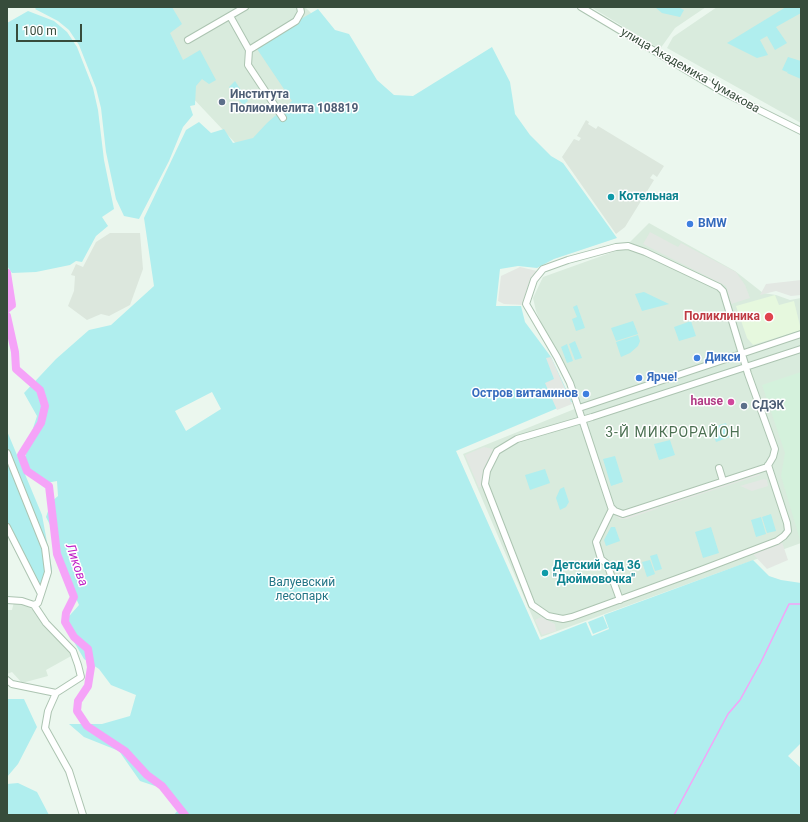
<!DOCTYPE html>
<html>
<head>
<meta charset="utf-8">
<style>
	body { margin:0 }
	#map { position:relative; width:808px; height:822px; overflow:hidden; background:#ebf7ee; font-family:Roboto,sans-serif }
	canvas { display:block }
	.frame { position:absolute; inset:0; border:8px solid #374c3b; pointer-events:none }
	.scale { position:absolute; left:16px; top:24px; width:66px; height:18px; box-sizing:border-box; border:2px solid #374c3b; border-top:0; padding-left:5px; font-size:12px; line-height:14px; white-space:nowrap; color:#374c3b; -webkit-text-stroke:3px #fff; paint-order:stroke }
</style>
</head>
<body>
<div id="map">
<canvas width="808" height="822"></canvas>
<div class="frame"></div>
<div class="scale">100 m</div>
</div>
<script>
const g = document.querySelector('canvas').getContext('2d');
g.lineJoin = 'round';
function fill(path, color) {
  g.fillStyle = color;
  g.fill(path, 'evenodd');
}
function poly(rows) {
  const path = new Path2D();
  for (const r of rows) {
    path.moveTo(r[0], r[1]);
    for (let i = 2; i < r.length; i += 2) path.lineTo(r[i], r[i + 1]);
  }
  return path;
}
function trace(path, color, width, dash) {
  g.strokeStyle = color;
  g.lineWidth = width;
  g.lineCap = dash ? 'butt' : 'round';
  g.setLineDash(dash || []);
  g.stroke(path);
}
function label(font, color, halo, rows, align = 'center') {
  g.font = font + ' Roboto,sans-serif';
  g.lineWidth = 3;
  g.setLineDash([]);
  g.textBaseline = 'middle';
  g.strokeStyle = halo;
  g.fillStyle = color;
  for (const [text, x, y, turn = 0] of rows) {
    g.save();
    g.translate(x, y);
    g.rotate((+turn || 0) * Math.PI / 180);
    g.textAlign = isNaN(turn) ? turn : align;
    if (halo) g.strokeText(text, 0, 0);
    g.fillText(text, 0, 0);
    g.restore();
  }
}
fill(poly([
	[147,7,305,7,313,15,308,103,242,150,189,94],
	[591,7,706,7,675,28,660,49],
	[717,7,801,7,801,123,667,48,673,37],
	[649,223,735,271,763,293,776,295,790,300,801,298,801,543,541,637,463,454,577,408,536,311,533,298,543,277,624,248],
	[14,602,25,605,35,611,73,655,46,670,48,676,22,683,12,672,7,674,7,610,12,610]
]), '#d9ebdd');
fill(poly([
	[586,120,589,122,588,124,596,129,598,126,664,166,657,177,653,174,650,178,654,180,625,227,616,234,562,157,574,139,579,141,581,138,577,136],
	[110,233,140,233,143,269,130,305,109,316,101,314,87,320,68,306,74,291,75,276,71,275,76,264,83,267,96,242]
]), '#dce7dd');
fill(poly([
	[801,372,801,539,800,540,781,476,785,453,762,385]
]), '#d4f1dc');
fill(poly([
	[775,295,779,305,794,301,801,330,753,345,747,338,736,306]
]), '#e6f8de');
fill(poly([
	[37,7,172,7,182,24,170,33,183,60,200,50,216,80,209,84,202,79,196,86,195,105,190,106,193,115,183,127,169,161,139,219,124,216,116,199,106,152,101,108,96,88,79,45,69,30,58,21,35,9],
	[658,7,678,7,684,10,680,17,662,13,656,8],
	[786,7,801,7,801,13,776,27,787,43,775,50,767,36,760,40,768,55,757,58,727,43],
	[318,9,335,30,349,34,377,80,394,95,413,96,492,47,510,82,515,114,530,135,551,156,563,163,617,238,554,259,537,268,518,266,500,269,496,306,521,306,525,322,551,357,572,402,456,451,540,640,586,622,592,636,609,629,604,615,753,560,769,576,781,580,801,583,801,743,788,756,801,768,801,815,174,815,181,806,167,790,140,781,119,751,84,737,69,724,102,724,130,716,136,695,111,685,99,669,84,659,63,623,79,605,62,567,56,537,46,517,51,502,58,496,57,481,41,484,24,470,27,447,37,416,24,393,56,359,89,330,111,325,154,286,144,218,186,130,199,122,211,133,224,129,233,143,253,138,267,123,292,101,255,46],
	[212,392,221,409,186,431,175,411],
	[28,11,54,21,67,32,77,47,93,88,98,110,104,160,114,209,102,217,108,226,96,236,82,262,76,261,70,265,36,272,12,273,7,266,7,23],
	[788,57,801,61,801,79,787,73,788,71,787,72,782,70],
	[235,81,248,101,243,105,229,87],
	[644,292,669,304,642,311,635,294],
	[577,305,585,328,576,331,572,319,577,317,573,307],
	[633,321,638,334,616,341,611,328],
	[691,321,696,336,679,341,674,327],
	[638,335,640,341,638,346,630,353,621,357,616,342],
	[575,341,582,358,575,360,569,344],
	[567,344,573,361,567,363,561,347],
	[726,423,730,437,716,442,711,428],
	[7,431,42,515,52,569,47,587,39,589,7,526],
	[670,440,675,455,659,460,654,444],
	[615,456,623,482,611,486,603,459],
	[545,469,550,483,530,490,525,475],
	[564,487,569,502,566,507,560,510,556,498,560,489],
	[771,514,776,531,767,533,762,517],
	[761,517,766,534,756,537,751,520],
	[611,527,615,527,620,541,606,546,604,540],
	[711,527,719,553,703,558,695,532],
	[657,554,662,569,655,571,650,556],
	[650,560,655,574,647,577,642,562],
	[603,616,608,628,593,634,588,622],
	[7,699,24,699,37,727,18,764,7,777],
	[18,783,37,792,49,815,7,815,7,784]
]), '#b0eeee');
fill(poly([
	[650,232,678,247,681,243,736,272,745,285,750,298,731,304,726,286,643,244],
	[520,267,537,271,528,296,525,296,524,305,504,304,498,301,501,276],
	[801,280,801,295,791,296,776,291,760,295,766,284],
	[551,357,572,404,557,410,545,383,554,379,546,358],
	[484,447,493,449,495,453,483,475,482,486,479,488,465,455],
	[758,471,760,475,661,507,656,505],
	[764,479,767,480,768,486,752,491,740,486],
	[654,505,659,508,627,519,620,519,612,513,619,513],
	[782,542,788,560,767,569,752,553],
	[541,617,555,624,556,631,542,635,535,620]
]), '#e3e8e3');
trace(poly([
	[674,815,728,714,740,700,761,662,789,604,801,604]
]), '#f5a3f8', 1.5);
trace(poly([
	[7,273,12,305,7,309],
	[7,316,15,352,16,369,40,390,45,406,41,423,21,455,27,471,49,486,57,554,74,597,66,613,65,622,74,637,88,649,91,667,88,686,78,701,77,711,87,726,125,751,147,775,162,786,185,815]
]), '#f5a3f8', 8);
const minor = poly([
	[581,7,723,92,801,131],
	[230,16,249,50,248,65,283,118],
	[188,40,245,7],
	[249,50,296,21,301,12,300,7],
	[628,246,645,252,719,287,723,291,748,374,775,449,773,457,767,467,623,514,615,511,611,507,570,383,557,357,526,304,534,280,543,269,568,260,616,247,628,246],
	[579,408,801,334],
	[7,453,45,548,48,572,41,594],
	[768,465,787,523,788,531,784,536,777,541,701,570,572,617,563,619,548,616,532,605,485,484,487,471,497,451,517,439,592,417,801,349],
	[719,468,723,481],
	[612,509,596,542,601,559,607,564,620,600],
	[7,527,41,594,38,603,34,605],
	[7,600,22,601,34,605,46,623,73,651,78,665,81,677,56,693,48,711,45,728,69,771,83,815],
	[7,680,12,684,56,693]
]);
trace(minor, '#acc4b1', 8);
trace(minor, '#fff', 6);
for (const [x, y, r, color] of [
	[222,102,4,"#5c6f8a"],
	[611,197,4,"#0f9aa8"],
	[690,224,4,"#3f7fe0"],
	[769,317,5,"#e0444e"],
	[697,358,4,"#3f7fe0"],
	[639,378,4,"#3f7fe0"],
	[586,394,4,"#3f7fe0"],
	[731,402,4,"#d1479c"],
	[744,406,4,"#5c6f8a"],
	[545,573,4,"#0f9aa8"]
]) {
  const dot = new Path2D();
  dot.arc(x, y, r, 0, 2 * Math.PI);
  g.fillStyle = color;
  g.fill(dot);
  trace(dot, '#fff', 1.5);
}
label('12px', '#374c3b', '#fff', [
	["улица Академика Чумакова",690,71,30]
]);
label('bold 12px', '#4e5e75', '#fff', [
	["Института",230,95],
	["Полиомиелита 108819",230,109],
	["СДЭК",752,406]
], 'left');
label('bold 12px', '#0d838f', '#fff', [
	["Котельная",619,197],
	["Детский сад 36",553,566],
	["\"Дюймовочка\"",553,580]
], 'left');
label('bold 12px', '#366cbe', '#fff', [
	["BMW",698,224],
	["Дикси",705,358],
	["Ярче!",647,378],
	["Остров витаминов",578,394,"right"]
], 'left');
label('bold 12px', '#be3a42', '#fff', [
	["Поликлиника",760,317]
], 'right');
label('bold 12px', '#b23c85', '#fff', [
	["hause",723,402]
], 'right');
label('12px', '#237586', '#fff', [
	["Валуевский",302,583],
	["лесопарк",302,597]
]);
label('italic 13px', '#c123c6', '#fff', [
	["Ликова",76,565,71]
]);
g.letterSpacing = '1px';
label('14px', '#4d7153', '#fff', [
	["3-Й МИКРОРАЙОН",673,433]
]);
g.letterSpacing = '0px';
</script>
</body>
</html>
